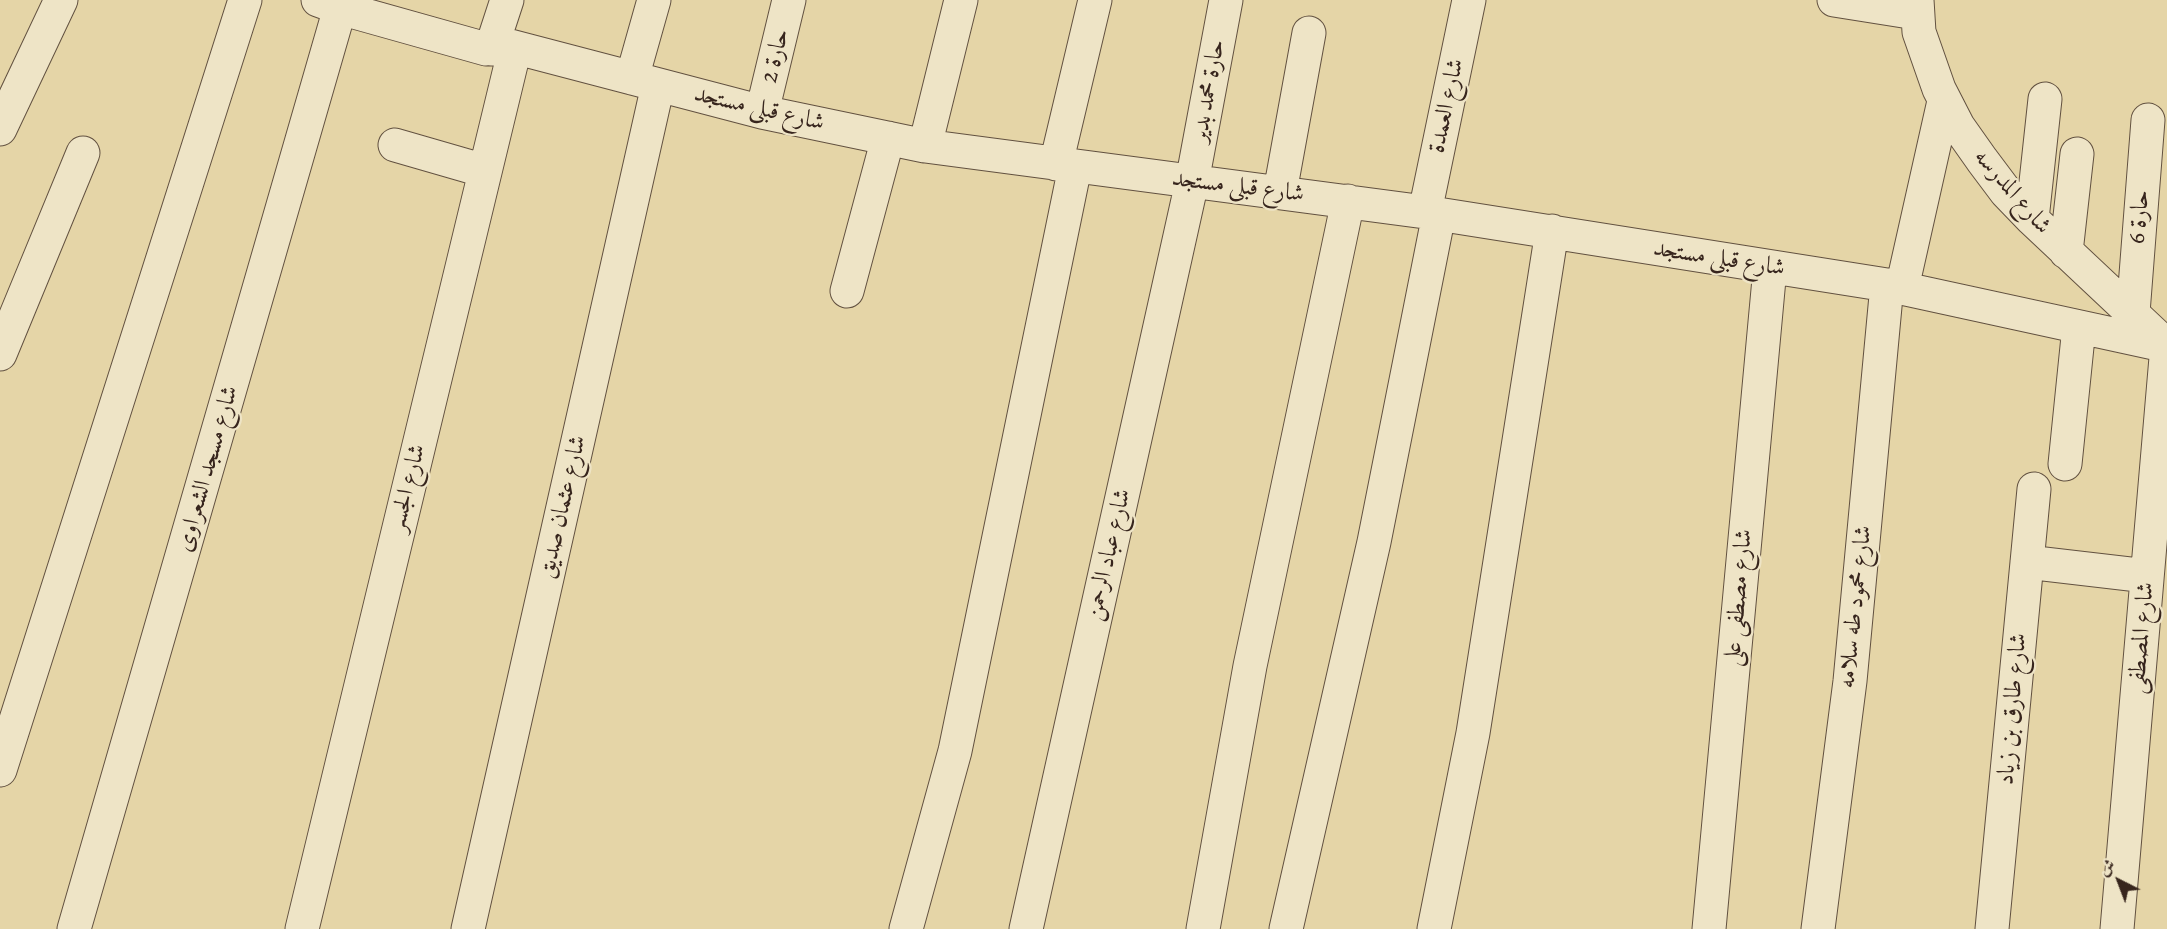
<!DOCTYPE html>
<html>
<head>
<meta charset="utf-8">
<style>
	body { margin:0 }
	#map { position:relative; width:2167px; height:929px; overflow:hidden; background:#e5d5a7; font-family:Alegreya,Amiri,serif }
	canvas { display:block }
	.north { position:absolute; left:2089px; top:851px; width:60px; height:60px; -webkit-text-stroke:4px #eee4c6; paint-order:stroke; rotate:318deg; font-size:16px; font-weight:700; line-height:24px; text-align:center; color:#37251d }
	.north::after { content:''; display:block; margin:auto; width:21px; height:27px; background:#37251d; clip-path:polygon(50% 0,100% 100%,50% 72%,0 100%) }
</style>
</head>
<body>
<div id="map">
<canvas width="2167" height="929"></canvas>
<div class="north">ش</div>
</div>
<script>
const g = document.querySelector('canvas').getContext('2d');
g.lineJoin = 'round';
function poly(rows) {
  const path = new Path2D();
  for (const r of rows) {
    path.moveTo(r[0], r[1]);
    for (let i = 2; i < r.length; i += 2) path.lineTo(r[i], r[i + 1]);
  }
  return path;
}
function trace(path, color, width, dash) {
  g.strokeStyle = color;
  g.lineWidth = width;
  g.lineCap = dash ? 'butt' : 'round';
  g.setLineDash(dash || []);
  g.stroke(path);
}
function label(font, color, halo, rows, align = 'center') {
  g.font = font + ' Alegreya,Amiri,serif';
  g.lineWidth = 4.5;
  g.setLineDash([]);
  g.textBaseline = 'middle';
  g.strokeStyle = halo;
  g.fillStyle = color;
  for (const [text, x, y, turn = 0] of rows) {
    g.save();
    g.translate(x, y);
    g.rotate((+turn || 0) * Math.PI / 180);
    g.textAlign = isNaN(turn) ? turn : align;
    if (halo) g.strokeText(text, 0, 0);
    g.fillText(text, 0, 0);
    g.restore();
  }
}
const minor = poly([
	[318,0,340,8,486,49,510,46,762,112,925,146,1425,212,1887,285,2167,346,2117,929],
	[1834,0,1916,13],
	[1917,0,1919,32,1939,89,1958,126,1982,160,2006,192,2032,219,2167,346],
	[491,49,507,0],
	[632,78,654,0],
	[762,112,789,0],
	[0,129,61,0],
	[395,145,485,171],
	[925,146,961,0],
	[1056,164,1095,0],
	[1280,192,1309,33],
	[1425,212,1469,0],
	[2032,219,2045,99],
	[2066,252,2077,154],
	[1902,288,1944,101],
	[847,291,888,138],
	[2133,313,2148,120],
	[0,354,83,153],
	[2065,464,2079,327],
	[2027,562,2147,576],
	[0,770,245,0],
	[74,929,340,8],
	[302,929,515,48],
	[468,929,658,85],
	[906,929,955,751,1075,167],
	[1026,929,1192,182,1226,0],
	[1203,929,1250,666,1348,201],
	[1286,929,1374,542,1439,214],
	[1434,929,1473,733,1552,231],
	[1709,929,1770,268],
	[1818,929,1850,681,1887,285],
	[1992,929,2034,489]
]);
trace(minor, '#625140', 35);
trace(minor, '#eee4c6', 33);
label('24px', '#37251d', '#eee4c6', [
	["حارة 2",776,56,-76],
	["حارة محمد بدير",1209,91,-80],
	["شارع العمدة",1447,106,-78],
	["شارع قبلى مستجد",759,109,13],
	["شارع قبلى مستجد",1238,187,7],
	["شارع المدرسه",2012,192,49],
	["حارة 6",2140,217,-85],
	["شارع قبلى مستجد",1719,259,9],
	["شارع مسجد الشعراوى",208,469,-74],
	["شارع الجسر",408,488,-76],
	["شارع عثمان صديق",563,507,-77],
	["شارع عباد الرحمن",1109,555,-77],
	["شارع مصطفى على",1739,598,-85],
	["شارع محمود طه سلامه",1856,607,-84],
	["شارع المصطفى",2142,638,-85],
	["شارع طارق بن زياد",2013,709,-85]
]);
</script>
</body>
</html>
